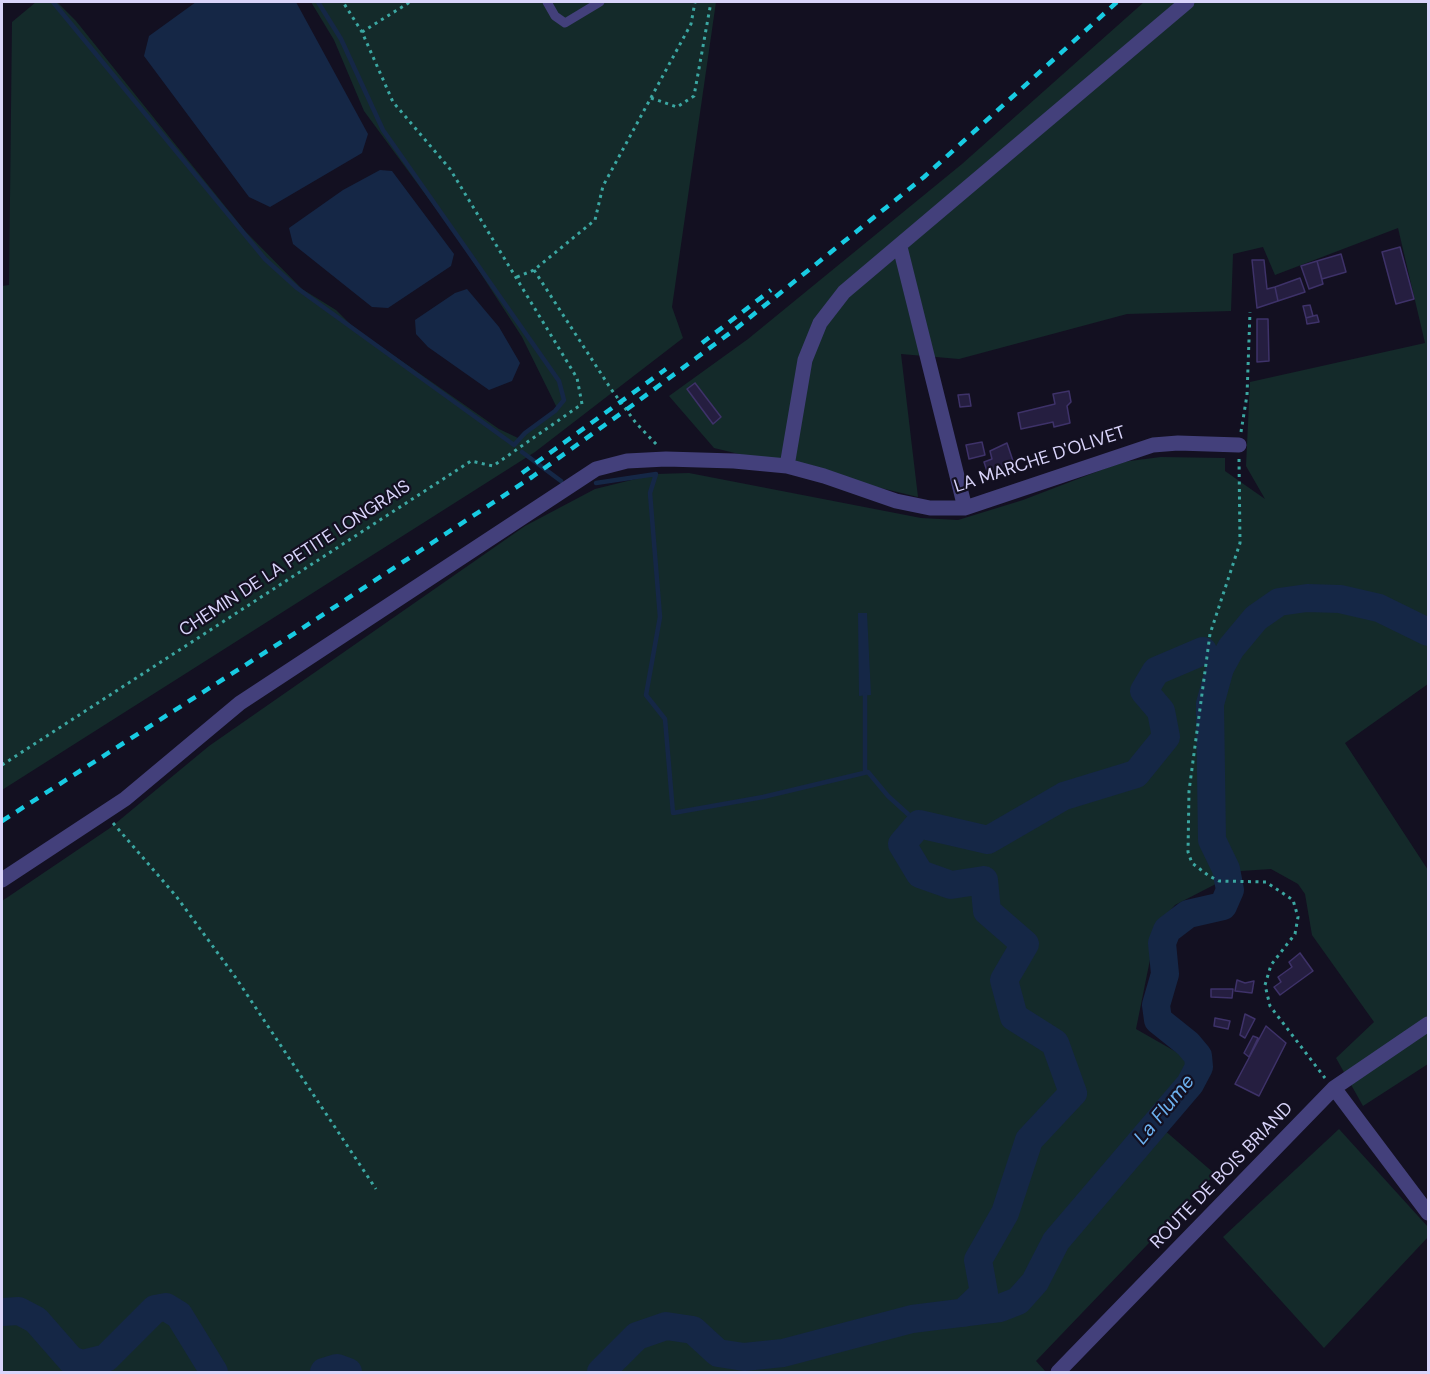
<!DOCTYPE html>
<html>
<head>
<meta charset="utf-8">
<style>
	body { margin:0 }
	#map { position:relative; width:1430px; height:1374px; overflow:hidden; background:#131021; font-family:"DM Sans",sans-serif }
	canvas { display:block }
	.frame { position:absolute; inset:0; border:3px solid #d9d4fa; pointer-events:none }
</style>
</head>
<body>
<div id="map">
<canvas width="1430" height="1374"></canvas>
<div class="frame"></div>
</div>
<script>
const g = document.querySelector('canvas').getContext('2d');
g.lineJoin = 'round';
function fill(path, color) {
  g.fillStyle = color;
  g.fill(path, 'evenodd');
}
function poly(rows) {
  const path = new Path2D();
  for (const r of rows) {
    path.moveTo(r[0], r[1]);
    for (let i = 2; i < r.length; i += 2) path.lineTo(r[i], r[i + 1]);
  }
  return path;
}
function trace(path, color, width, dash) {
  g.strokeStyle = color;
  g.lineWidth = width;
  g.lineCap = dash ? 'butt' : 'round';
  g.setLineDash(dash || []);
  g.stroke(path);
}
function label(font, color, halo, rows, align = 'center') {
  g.font = font + ' "DM Sans",sans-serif';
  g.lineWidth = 4.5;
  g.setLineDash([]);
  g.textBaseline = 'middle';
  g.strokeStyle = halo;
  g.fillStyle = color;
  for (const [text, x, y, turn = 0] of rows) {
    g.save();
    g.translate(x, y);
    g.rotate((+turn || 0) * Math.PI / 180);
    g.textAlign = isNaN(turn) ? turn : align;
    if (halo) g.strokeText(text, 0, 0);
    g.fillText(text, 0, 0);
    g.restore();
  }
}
fill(poly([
	[36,2,57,2,76,21,245,231,302,289,336,310,353,327,499,429,518,438,558,410,522,337,459,240,364,111,334,40,311,2,716,2,672,307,683,338,535,452,2,790,2,286,9,285,12,22],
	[1144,2,1428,2,1428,684,1345,743,1428,870,1428,1064,1363,1106,1336,1058,1374,1022,1312,935,1305,894,1298,884,1271,869,1241,871,1175,905,1157,925,1136,1029,1192,1061,1148,1116,1215,1174,1036,1361,1046,1372,2,1372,2,901,110,828,209,746,525,526,595,489,656,474,689,473,921,518,958,520,1023,500,1122,462,1161,457,1225,458,1225,471,1265,499,1246,466,1250,382,1425,343,1398,228,1275,275,1263,247,1233,254,1231,311,1127,314,959,359,901,354,918,497,714,448,669,396,748,339,962,164],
	[1339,1129,1428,1227,1428,1237,1324,1348,1223,1237]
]), '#142a2a');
fill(poly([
	[196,2,296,2,368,134,362,153,270,207,249,197,144,56,149,36],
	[380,170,392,171,454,254,451,266,388,308,372,307,293,244,289,228,343,190],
	[467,289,499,327,520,363,512,381,489,390,428,347,416,334,415,320,455,293],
	[858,613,867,613,871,695,859,696]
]), '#152746');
trace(poly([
	[53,2,265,259,297,288,514,445,525,433,555,411,564,400,559,381,383,130,341,39,318,2],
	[522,452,561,481],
	[596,483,656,474,650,493,660,617,646,695,665,719,673,813,763,797,868,772,888,796,919,824],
	[865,695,865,772]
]), '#152746', 4.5);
trace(poly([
	[2,1312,19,1311,36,1320,71,1360,82,1364,106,1358,155,1309,166,1307,179,1315,214,1372],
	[963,1313,984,1293,978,1260,1005,1213,1029,1140,1073,1093,1055,1043,1014,1017,1004,980,1025,944,987,911,984,880,951,885,920,874,902,844,919,824,988,840,1064,796,1136,774,1166,737,1161,711,1144,691,1156,671,1203,651],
	[324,1372,337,1368,348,1372],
	[601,1372,637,1336,666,1326,693,1330,718,1353,744,1357,783,1353,912,1319,1000,1308,1018,1301,1035,1282,1056,1241,1190,1084,1199,1067,1198,1056,1188,1044,1158,1020,1156,1005,1165,974,1162,943,1167,930,1188,914,1223,906,1230,890,1226,869,1212,840,1210,704,1220,668,1231,648,1256,618,1279,602,1307,598,1340,599,1379,608,1428,632]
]), '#152746', 28);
const building = poly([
	[1400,247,1414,299,1396,304,1382,252,1400,247],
	[1341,254,1346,272,1322,279,1317,261,1341,254],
	[1252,260,1264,260,1267,289,1275,287,1278,301,1257,308,1252,260],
	[1317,261,1323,284,1309,289,1301,266,1317,261],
	[1300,278,1305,292,1278,301,1275,287,1300,278],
	[1310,305,1313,316,1306,318,1303,306,1310,305],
	[1317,315,1319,322,1307,324,1306,318,1317,315],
	[1257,319,1268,319,1269,361,1257,362,1257,319],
	[695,383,721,417,713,424,687,389,695,383],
	[1069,391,1071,402,1067,406,1070,423,1054,427,1053,422,1021,429,1018,413,1055,404,1053,394,1069,391],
	[969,394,971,406,960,407,958,395,969,394],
	[982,442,985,455,969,459,966,445,982,442],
	[1007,443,1015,467,989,477,984,462,992,459,990,451,1007,443],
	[1300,953,1313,971,1280,995,1274,987,1281,982,1278,977,1292,967,1289,962,1300,953],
	[1237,980,1245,983,1254,981,1252,993,1235,991,1237,980],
	[1211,989,1233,989,1232,998,1211,997,1211,989],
	[1245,1014,1255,1019,1245,1038,1240,1035,1245,1014],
	[1215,1018,1230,1021,1228,1029,1214,1026,1215,1018],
	[1266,1026,1286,1043,1259,1096,1235,1084,1266,1026],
	[1253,1036,1258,1038,1249,1057,1244,1053,1253,1036]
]);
fill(building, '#251e40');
trace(building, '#3e3269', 1.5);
trace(poly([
	[362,32,410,2],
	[651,98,677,107,694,96,711,2],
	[534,270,611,389,636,423,657,445],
	[517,277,534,270,595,220,603,186,691,24,695,2],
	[1241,432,1247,395,1250,312],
	[1239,459,1240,543,1210,634,1189,791,1188,852,1192,863,1209,876,1219,881,1266,882,1293,900,1298,917,1295,934,1271,965,1265,985,1270,1006,1325,1078],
	[2,765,471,461,493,466,582,404,577,378,450,169,393,102,362,32,343,2],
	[113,823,176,896,236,978,376,1189]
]), '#3ba7a2', 3, [3, 4.5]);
trace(poly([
	[547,2,555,16,565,23,600,2]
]), '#43407b', 9);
trace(poly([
	[900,247,965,508],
	[787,466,805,360,820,323,844,292,1187,2],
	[2,880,125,799,240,703,596,469,627,461,666,459,734,461,787,466,824,476,896,501,930,508,965,508,1153,445,1178,443,1239,445],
	[1334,1088,1428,1213],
	[1058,1372,1334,1088,1428,1024]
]), '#43407b', 15);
trace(poly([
	[702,343,771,290],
	[522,473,666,369],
	[2,821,289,637,532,477,630,407,738,327,924,177,1117,2]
]), '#18cbe2', 4.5, [9, 8]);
label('18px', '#d9d4fa', '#131021', [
	["LA MARCHE D'OLIVET",1040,460,-18],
	["CHEMIN DE LA PETITE LONGRAIS",295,559,-33],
	["ROUTE DE BOIS BRIAND",1222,1176,-46]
]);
label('italic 20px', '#6db1ef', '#131021', [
	["La Flume",1165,1110,-51]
]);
</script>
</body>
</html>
